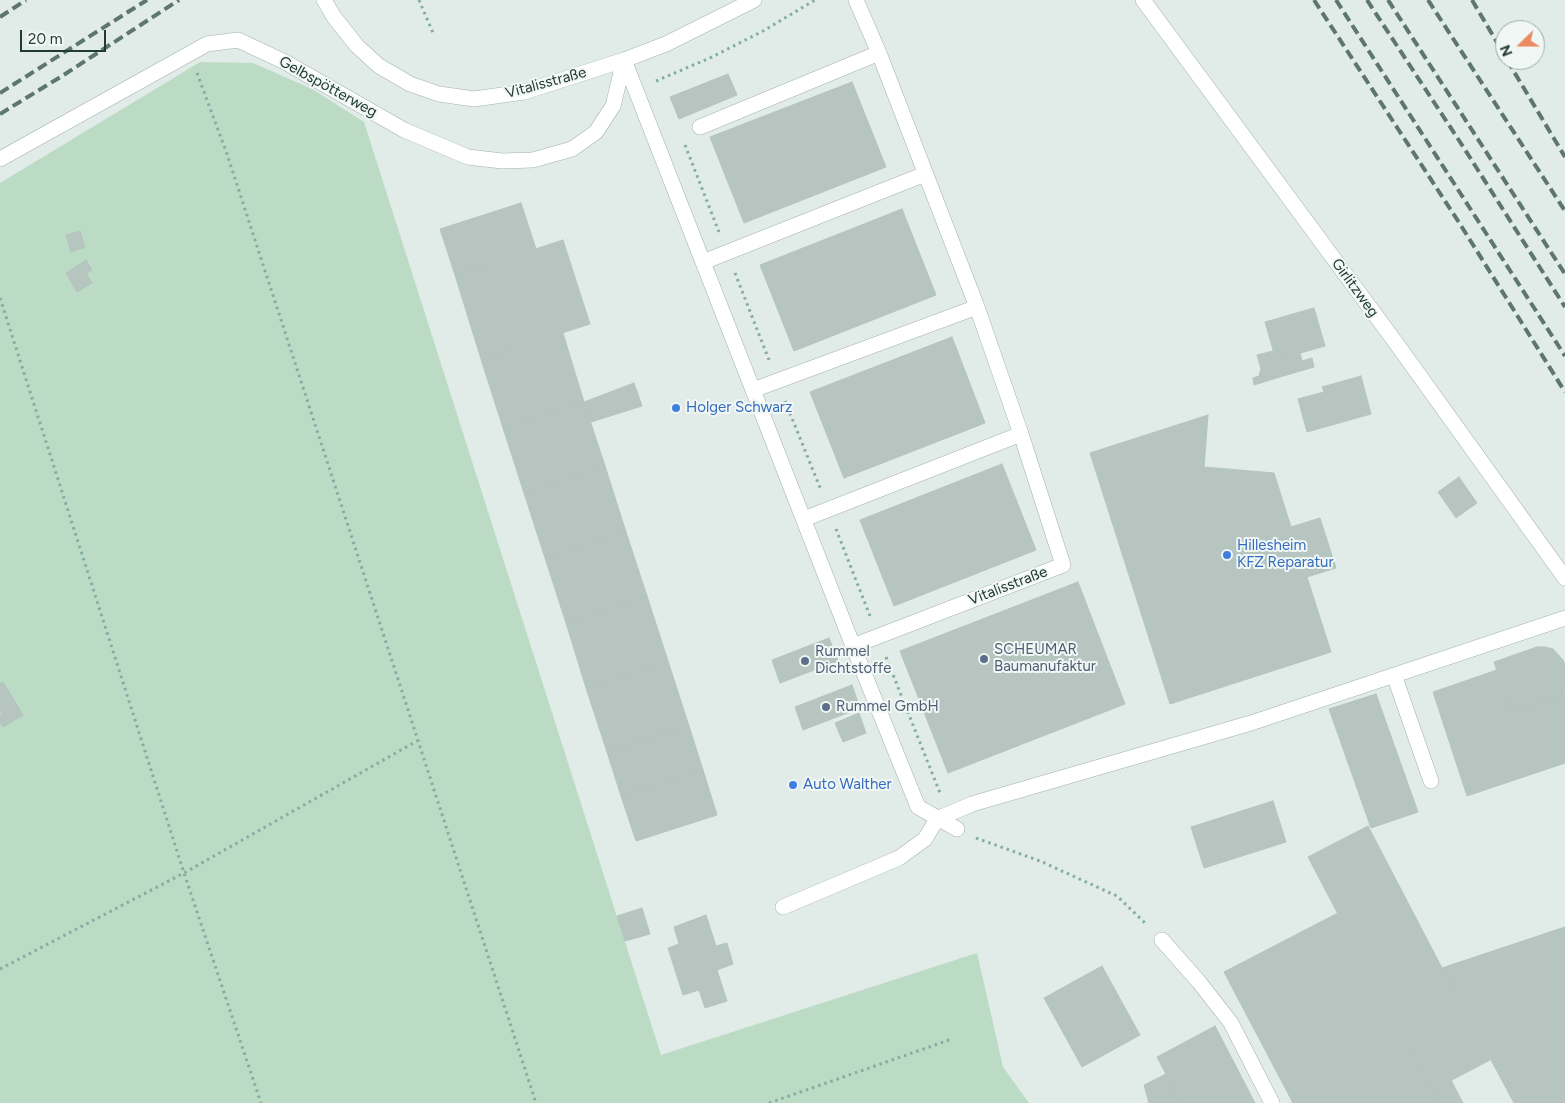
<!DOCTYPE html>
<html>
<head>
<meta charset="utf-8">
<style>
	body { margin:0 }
	#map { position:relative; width:1565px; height:1103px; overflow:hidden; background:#e1ebe7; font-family:Figtree,sans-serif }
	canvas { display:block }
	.north { position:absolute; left:1495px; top:20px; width:50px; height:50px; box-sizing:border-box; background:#f1f7f5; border:1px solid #9eaba8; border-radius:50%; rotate:248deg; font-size:14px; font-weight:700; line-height:20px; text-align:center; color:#223a35 }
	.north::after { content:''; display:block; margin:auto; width:18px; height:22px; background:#eb8a5f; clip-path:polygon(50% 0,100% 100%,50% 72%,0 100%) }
	.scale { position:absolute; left:20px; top:30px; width:86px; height:22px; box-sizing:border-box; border:2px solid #223a35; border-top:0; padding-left:6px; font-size:15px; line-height:18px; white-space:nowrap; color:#223a35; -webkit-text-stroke:4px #f1f7f5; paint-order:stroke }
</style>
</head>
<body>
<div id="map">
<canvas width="1565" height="1103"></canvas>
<div class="north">N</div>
<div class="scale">20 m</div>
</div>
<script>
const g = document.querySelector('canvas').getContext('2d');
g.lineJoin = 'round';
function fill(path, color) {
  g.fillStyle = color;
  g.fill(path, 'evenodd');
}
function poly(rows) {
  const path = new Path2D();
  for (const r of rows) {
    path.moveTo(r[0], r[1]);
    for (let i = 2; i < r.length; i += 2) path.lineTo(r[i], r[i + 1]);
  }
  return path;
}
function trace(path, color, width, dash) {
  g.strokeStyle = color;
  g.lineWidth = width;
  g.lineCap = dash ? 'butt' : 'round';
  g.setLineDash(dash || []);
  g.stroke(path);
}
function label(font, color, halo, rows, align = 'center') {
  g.font = font + ' Figtree,sans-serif';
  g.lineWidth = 4;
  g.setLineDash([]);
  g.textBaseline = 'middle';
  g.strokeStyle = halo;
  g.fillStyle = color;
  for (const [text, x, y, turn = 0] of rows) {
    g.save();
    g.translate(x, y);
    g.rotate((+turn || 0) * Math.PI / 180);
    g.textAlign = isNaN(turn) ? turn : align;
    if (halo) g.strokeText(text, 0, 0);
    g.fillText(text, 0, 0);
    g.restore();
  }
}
fill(poly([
	[200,62,253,63,312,89,364,122,661,1055,977,953,1003,1067,1029,1103,0,1103,0,183]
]), '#bbdbc5');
const building = poly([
	[728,74,737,95,679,119,670,97,728,74],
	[852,82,886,167,744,223,710,137,852,82],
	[521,203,536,249,455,275,440,229,521,203],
	[902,209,936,295,794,351,760,265,902,209],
	[80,231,85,247,71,252,66,235,80,231],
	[563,240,590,324,481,359,455,275,563,240],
	[86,260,92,270,86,273,92,283,77,292,66,273,86,260],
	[1314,308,1325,346,1276,360,1265,322,1314,308],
	[563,333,584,402,503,428,481,359,563,333],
	[952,337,985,423,844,478,810,392,952,337],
	[1273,351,1280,377,1254,385,1253,378,1259,376,1261,369,1257,355,1273,351],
	[1300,353,1302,361,1312,358,1314,367,1280,377,1276,360,1300,353],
	[1361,376,1371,414,1307,432,1298,399,1324,392,1322,387,1361,376],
	[634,383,642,406,591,422,584,402,634,383],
	[584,402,605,466,524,493,503,428,584,402],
	[1208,415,1204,467,1274,473,1291,527,1320,518,1336,568,1307,577,1331,652,1170,704,1090,453,1208,415],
	[1002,464,1036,550,894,606,860,520,1002,464],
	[605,466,626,532,545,558,524,493,605,466],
	[1459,477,1477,503,1456,518,1438,492,1459,477],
	[626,532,647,596,566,623,545,558,626,532],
	[1078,582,1125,704,948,773,900,651,1078,582],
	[647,596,668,661,586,688,566,623,647,596],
	[829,638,838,661,780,683,772,660,829,638],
	[1537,647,1545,647,1553,649,1563,660,1565,665,1565,694,1511,712,1494,662,1537,647],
	[668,661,689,726,607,752,586,688,668,661],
	[1497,670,1511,712,1565,694,1565,763,1467,796,1433,692,1497,670],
	[3,682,23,715,3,727,0,722,0,716,2,714,0,711,0,684,3,682],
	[852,685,860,708,803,730,795,707,852,685],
	[1376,694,1418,812,1371,828,1329,709,1376,694],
	[859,713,866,733,843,742,835,723,859,713],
	[689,726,703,770,621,796,607,752,689,726],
	[703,770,717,815,636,841,621,796,703,770],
	[1273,801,1286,842,1204,868,1191,827,1273,801],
	[1368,826,1490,1060,1431,1091,1308,857,1368,826],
	[642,908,650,934,625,941,617,916,642,908],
	[1338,913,1431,1091,1437,1103,1293,1103,1224,972,1338,913],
	[706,915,716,946,727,943,733,964,717,970,727,1001,705,1008,699,990,683,995,668,948,679,944,674,927,706,915],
	[1565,927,1565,1103,1514,1103,1442,968,1565,927],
	[1102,966,1140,1035,1082,1067,1044,998,1102,966],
	[1215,1026,1255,1103,1181,1103,1157,1057,1215,1026],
	[1166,1074,1181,1103,1149,1103,1144,1085,1166,1074],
	[1451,1080,1463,1103,1437,1103,1431,1091,1451,1080]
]);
fill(building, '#b6c5c0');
trace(building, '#b4c4be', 1);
const minor = poly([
	[324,0,334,17,357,46,379,66,410,84,439,94,474,99,524,92,624,60,666,44,754,0],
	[856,0,879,53],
	[1143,0,1396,343,1565,578],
	[624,60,853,646,918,807,957,829],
	[700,127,879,53,977,307,1021,434,1063,565,853,646],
	[0,159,207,44,238,40,285,62,404,130,468,157,502,161,533,160,572,149,596,132,613,106,624,60],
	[703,262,925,174],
	[753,390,977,307],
	[804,519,1021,434],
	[1394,675,1431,781],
	[783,907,899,858,925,839,937,819,972,804,1251,723,1565,618],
	[1162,940,1199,982,1231,1023,1272,1103]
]);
trace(minor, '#a4b2ae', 16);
trace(poly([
	[419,0,433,33],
	[197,73,227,154,536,1103],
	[656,81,712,57,763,31,815,0],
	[685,145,719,232],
	[735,273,769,360],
	[0,298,184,873,261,1103],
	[785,401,821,490],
	[836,529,870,616],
	[886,657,940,793],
	[976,838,1040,861,1117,896,1146,924],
	[0,969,184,873,417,741],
	[769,1103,952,1039]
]), '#83ada2', 3, [2.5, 4]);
trace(minor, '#fff', 15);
trace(poly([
	[1314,0,1460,224,1565,392],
	[1336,0,1565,356],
	[1367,0,1462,145,1565,307],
	[1388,0,1565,274],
	[1428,0,1565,211],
	[1472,0,1505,56],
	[0,17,26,0],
	[1507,60,1565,157],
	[0,93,147,0],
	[0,114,62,76,179,0]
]), '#5d7671', 4, [10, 5]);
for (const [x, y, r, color] of [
	[676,408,5,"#3f7fe0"],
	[1227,555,5,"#3f7fe0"],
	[984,659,5,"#5c6f8a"],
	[805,661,5,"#5c6f8a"],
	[826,707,5,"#5c6f8a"],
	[793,785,5,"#3f7fe0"]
]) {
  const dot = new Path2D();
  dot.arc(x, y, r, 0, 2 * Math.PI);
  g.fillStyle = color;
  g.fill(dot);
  trace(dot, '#f1f7f5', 2);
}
label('15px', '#223a35', '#f1f7f5', [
	["Vitalisstraße",546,83,-15],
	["Gelbspötterweg",328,87,29],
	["Girlitzweg",1355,288,54],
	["Vitalisstraße",1008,586,-21]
]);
label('15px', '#366cbe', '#f1f7f5', [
	["Holger Schwarz",686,408],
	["Hillesheim",1237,546],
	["KFZ Reparatur",1237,563],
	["Auto Walther",803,785]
], 'left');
label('15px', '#4e5e75', '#f1f7f5', [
	["SCHEUMAR",994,650],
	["Baumanufaktur",994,667],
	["Rummel",815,652],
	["Dichtstoffe",815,669],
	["Rummel GmbH",836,707]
], 'left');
</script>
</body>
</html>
